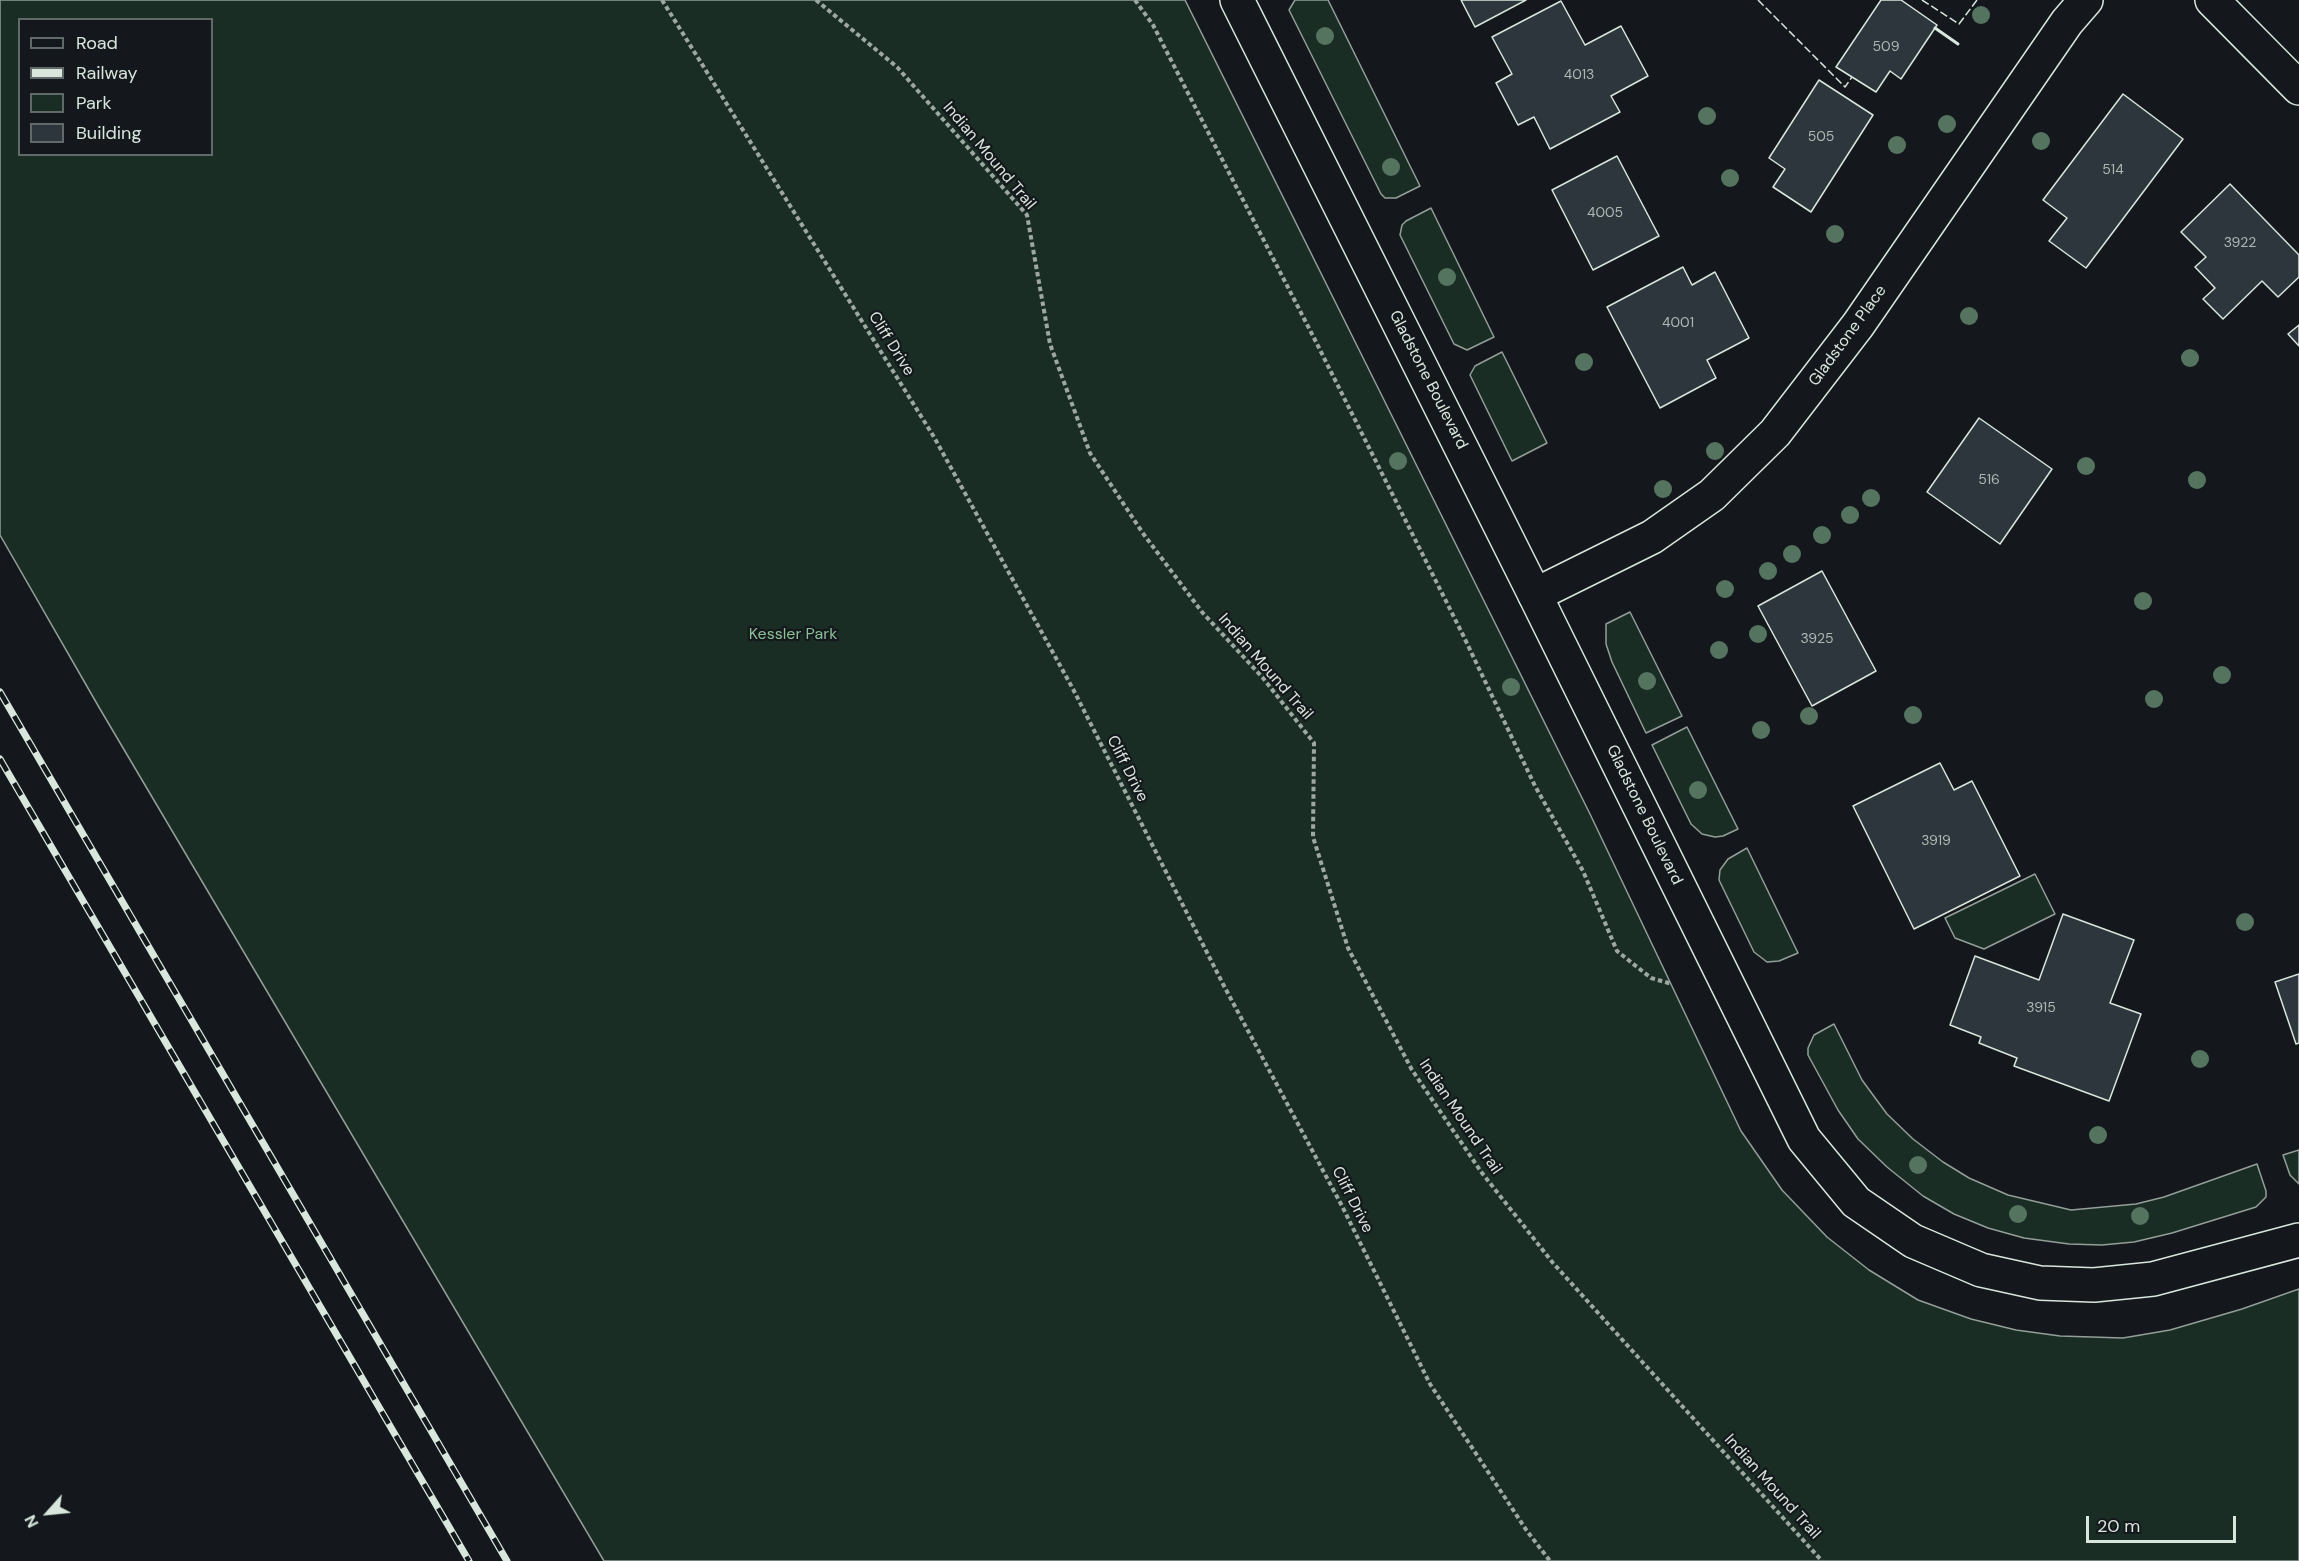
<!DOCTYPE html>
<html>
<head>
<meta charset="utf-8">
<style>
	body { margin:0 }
	#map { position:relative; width:2299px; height:1561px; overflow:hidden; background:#14181c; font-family:"DM Sans",sans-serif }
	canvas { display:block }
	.legend { position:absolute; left:18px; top:18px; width:195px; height:138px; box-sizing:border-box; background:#14181c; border:2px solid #626a69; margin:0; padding:8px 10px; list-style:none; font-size:18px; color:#d8e6dc }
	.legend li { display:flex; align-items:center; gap:12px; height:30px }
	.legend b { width:30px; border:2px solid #626a69 }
	.north { position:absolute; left:18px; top:1483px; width:60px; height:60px; -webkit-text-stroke:4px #14181c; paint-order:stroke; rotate:243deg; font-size:16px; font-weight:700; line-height:24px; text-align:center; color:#d8e6dc }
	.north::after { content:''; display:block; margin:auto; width:21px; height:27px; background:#d8e6dc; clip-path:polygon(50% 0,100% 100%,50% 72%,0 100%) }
	.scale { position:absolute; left:2086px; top:1516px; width:150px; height:27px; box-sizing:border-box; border:3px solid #d8e6dc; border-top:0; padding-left:8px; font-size:18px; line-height:21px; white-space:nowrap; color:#d8e6dc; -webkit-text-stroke:4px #14181c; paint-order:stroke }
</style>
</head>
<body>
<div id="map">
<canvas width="2299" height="1561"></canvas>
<ul class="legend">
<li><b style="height:8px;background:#14181c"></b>Road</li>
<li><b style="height:8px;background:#d8e6dc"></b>Railway</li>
<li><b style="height:16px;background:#1a2d24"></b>Park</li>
<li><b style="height:16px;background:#2c363c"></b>Building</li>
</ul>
<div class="north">N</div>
<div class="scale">20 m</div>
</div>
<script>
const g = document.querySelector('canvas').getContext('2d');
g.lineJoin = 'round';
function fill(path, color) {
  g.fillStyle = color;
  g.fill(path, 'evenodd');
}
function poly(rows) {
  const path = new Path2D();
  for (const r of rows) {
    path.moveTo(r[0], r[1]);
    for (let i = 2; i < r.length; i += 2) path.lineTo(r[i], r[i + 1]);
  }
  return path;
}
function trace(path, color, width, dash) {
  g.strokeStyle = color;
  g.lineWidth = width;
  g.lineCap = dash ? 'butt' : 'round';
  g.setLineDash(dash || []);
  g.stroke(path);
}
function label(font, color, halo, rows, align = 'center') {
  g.font = font + ' "DM Sans",sans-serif';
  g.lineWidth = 4.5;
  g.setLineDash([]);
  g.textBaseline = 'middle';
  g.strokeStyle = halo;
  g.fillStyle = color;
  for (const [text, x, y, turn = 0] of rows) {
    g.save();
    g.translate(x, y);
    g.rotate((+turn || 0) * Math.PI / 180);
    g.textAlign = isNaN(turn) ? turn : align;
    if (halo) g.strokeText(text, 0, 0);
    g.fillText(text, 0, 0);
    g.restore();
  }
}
const green = poly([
	[0,0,1185,0,1590,814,1741,1131,1782,1190,1827,1237,1869,1270,1918,1300,1971,1319,2016,1330,2060,1336,2123,1338,2170,1330,2242,1309,2299,1289,2299,1561,604,1561,100,709,0,535,0,0],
	[20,20,212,20,212,154,20,154,20,20],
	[1295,0,1328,0,1420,186,1396,198,1385,198,1381,194,1289,10,1295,0],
	[1431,208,1494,337,1467,350,1454,344,1400,235,1402,225,1406,221,1431,208],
	[1502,352,1547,443,1512,461,1470,375,1475,366,1502,352],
	[1630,612,1682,716,1646,733,1612,662,1606,644,1606,624,1630,612],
	[1687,727,1738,829,1723,836,1715,837,1702,834,1691,824,1652,745,1687,727],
	[1747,848,1798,953,1779,961,1767,962,1754,952,1719,880,1720,870,1728,859,1747,848],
	[2035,874,2055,914,1984,949,1955,938,1945,918,2035,874],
	[1834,1024,1862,1080,1887,1114,1913,1139,1943,1162,1969,1178,2008,1195,2071,1210,2136,1204,2164,1197,2257,1164,2266,1191,2266,1197,2256,1207,2172,1233,2134,1242,2102,1245,2069,1244,2024,1238,1988,1228,1954,1214,1923,1196,1887,1167,1858,1139,1838,1110,1808,1055,1808,1048,1814,1035,1834,1024],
	[2299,1150,2299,1184,2290,1175,2283,1155,2299,1150]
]);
fill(green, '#1a2d24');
trace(green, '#939e99', 1.5);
const building = poly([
	[1461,0,1526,0,1475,27,1461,0],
	[1881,0,1901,0,1937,25,1901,79,1890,71,1876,92,1836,67,1881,0],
	[1561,1,1585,45,1621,26,1648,76,1611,96,1620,112,1550,149,1534,117,1518,125,1496,83,1512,74,1492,37,1561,1],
	[1819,80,1873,115,1811,212,1773,187,1785,169,1769,158,1819,80],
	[2123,94,2183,139,2086,268,2049,241,2067,218,2043,200,2123,94],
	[1617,156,1659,236,1593,270,1552,190,1617,156],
	[2230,184,2299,255,2299,277,2278,297,2262,281,2223,319,2203,299,2215,288,2195,267,2206,257,2181,232,2230,184],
	[1683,267,1692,285,1715,272,1749,338,1707,360,1716,378,1660,408,1607,307,1683,267],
	[2299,325,2299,346,2288,334,2299,325],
	[1979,418,2052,469,2000,544,1927,492,1979,418],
	[1822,571,1876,671,1812,706,1758,606,1822,571],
	[1940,763,1954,790,1972,781,2020,876,1914,929,1853,806,1940,763],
	[2063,914,2134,940,2110,1003,2141,1014,2109,1101,2014,1066,2017,1058,1979,1043,1981,1037,1950,1025,1975,956,2039,980,2063,914],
	[2299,974,2299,1043,2296,1044,2275,982,2299,974]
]);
fill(building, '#2c363c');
trace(building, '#d8e6dc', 1.5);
const minor = poly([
	[2212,0,2299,88],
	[1535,595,1652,537,1712,495,1775,433,1858,325,2067,22,2086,0]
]);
const tertiary = poly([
	[1237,0,1535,595,1804,1139,1856,1202,1913,1241,1981,1270,2040,1283,2094,1285,2153,1279,2299,1240]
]);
trace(minor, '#d8e6dc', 36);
trace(tertiary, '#d8e6dc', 36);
trace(poly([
	[662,0,934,437,1073,689,1224,986,1342,1206,1430,1384,1527,1531,1550,1561],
	[816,0,897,67,1027,215,1050,344,1090,453,1142,532,1202,612,1263,678,1314,743,1313,837,1348,948,1412,1070,1482,1173,1553,1263,1822,1561],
	[1135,0,1153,25,1314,338,1463,635,1535,786,1583,871,1617,951,1651,978,1672,984]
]), '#9da8a2', 4, [4.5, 3]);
trace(minor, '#14181c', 33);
trace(tertiary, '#14181c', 33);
const rail = poly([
	[0,692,507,1561],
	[0,759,469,1561]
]);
trace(rail, '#d8e6dc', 7);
trace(rail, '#14181c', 4.5, [14]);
trace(poly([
	[1758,0,1845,87,1852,77],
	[1922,0,1959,24,1977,0]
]), '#d8e6dc', 1.5, [8, 3]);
trace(poly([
	[1935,28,1958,44]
]), '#d8e6dc', 3);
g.fillStyle = '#55745f';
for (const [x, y] of [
	[1981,15],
	[1325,36],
	[1707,116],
	[1947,124],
	[2041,141],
	[1897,145],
	[1391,167],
	[1730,178],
	[1835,234],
	[1447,277],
	[1969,316],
	[2190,358],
	[1584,362],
	[1715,451],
	[1398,461],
	[2086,466],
	[2197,480],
	[1663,489],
	[1871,498],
	[1850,515],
	[1822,535],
	[1792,554],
	[1768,571],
	[1725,589],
	[2143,601],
	[1758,634],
	[1719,650],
	[2222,675],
	[1647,681],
	[1511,687],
	[2154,699],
	[1913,715],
	[1809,716],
	[1761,730],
	[1698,790],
	[2245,922],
	[2200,1059],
	[2098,1135],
	[1918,1165],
	[2018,1214],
	[2140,1216]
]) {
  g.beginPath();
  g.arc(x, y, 9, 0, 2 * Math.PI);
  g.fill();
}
label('14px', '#adbab4', null, [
	["509",1886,47],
	["4013",1579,75],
	["505",1821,137],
	["514",2113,170],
	["4005",1605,213],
	["3922",2240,243],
	["4001",1678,323],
	["516",1989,480],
	["3925",1817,639],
	["3919",1936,841],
	["3915",2041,1008]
]);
label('16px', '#d8e6dc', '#14181c', [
	["Indian Mound Trail",989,156,50],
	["Gladstone Place",1848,336,-54],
	["Cliff Drive",891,344,58],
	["Gladstone Boulevard",1428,380,63],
	["Indian Mound Trail",1265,667,49],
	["Cliff Drive",1127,769,63],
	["Gladstone Boulevard",1644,815,64],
	["Indian Mound Trail",1460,1117,56],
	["Cliff Drive",1352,1200,63],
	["Indian Mound Trail",1772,1487,48]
]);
label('16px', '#8ac095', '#14181c', [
	["Kessler Park",793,635]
]);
</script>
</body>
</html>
